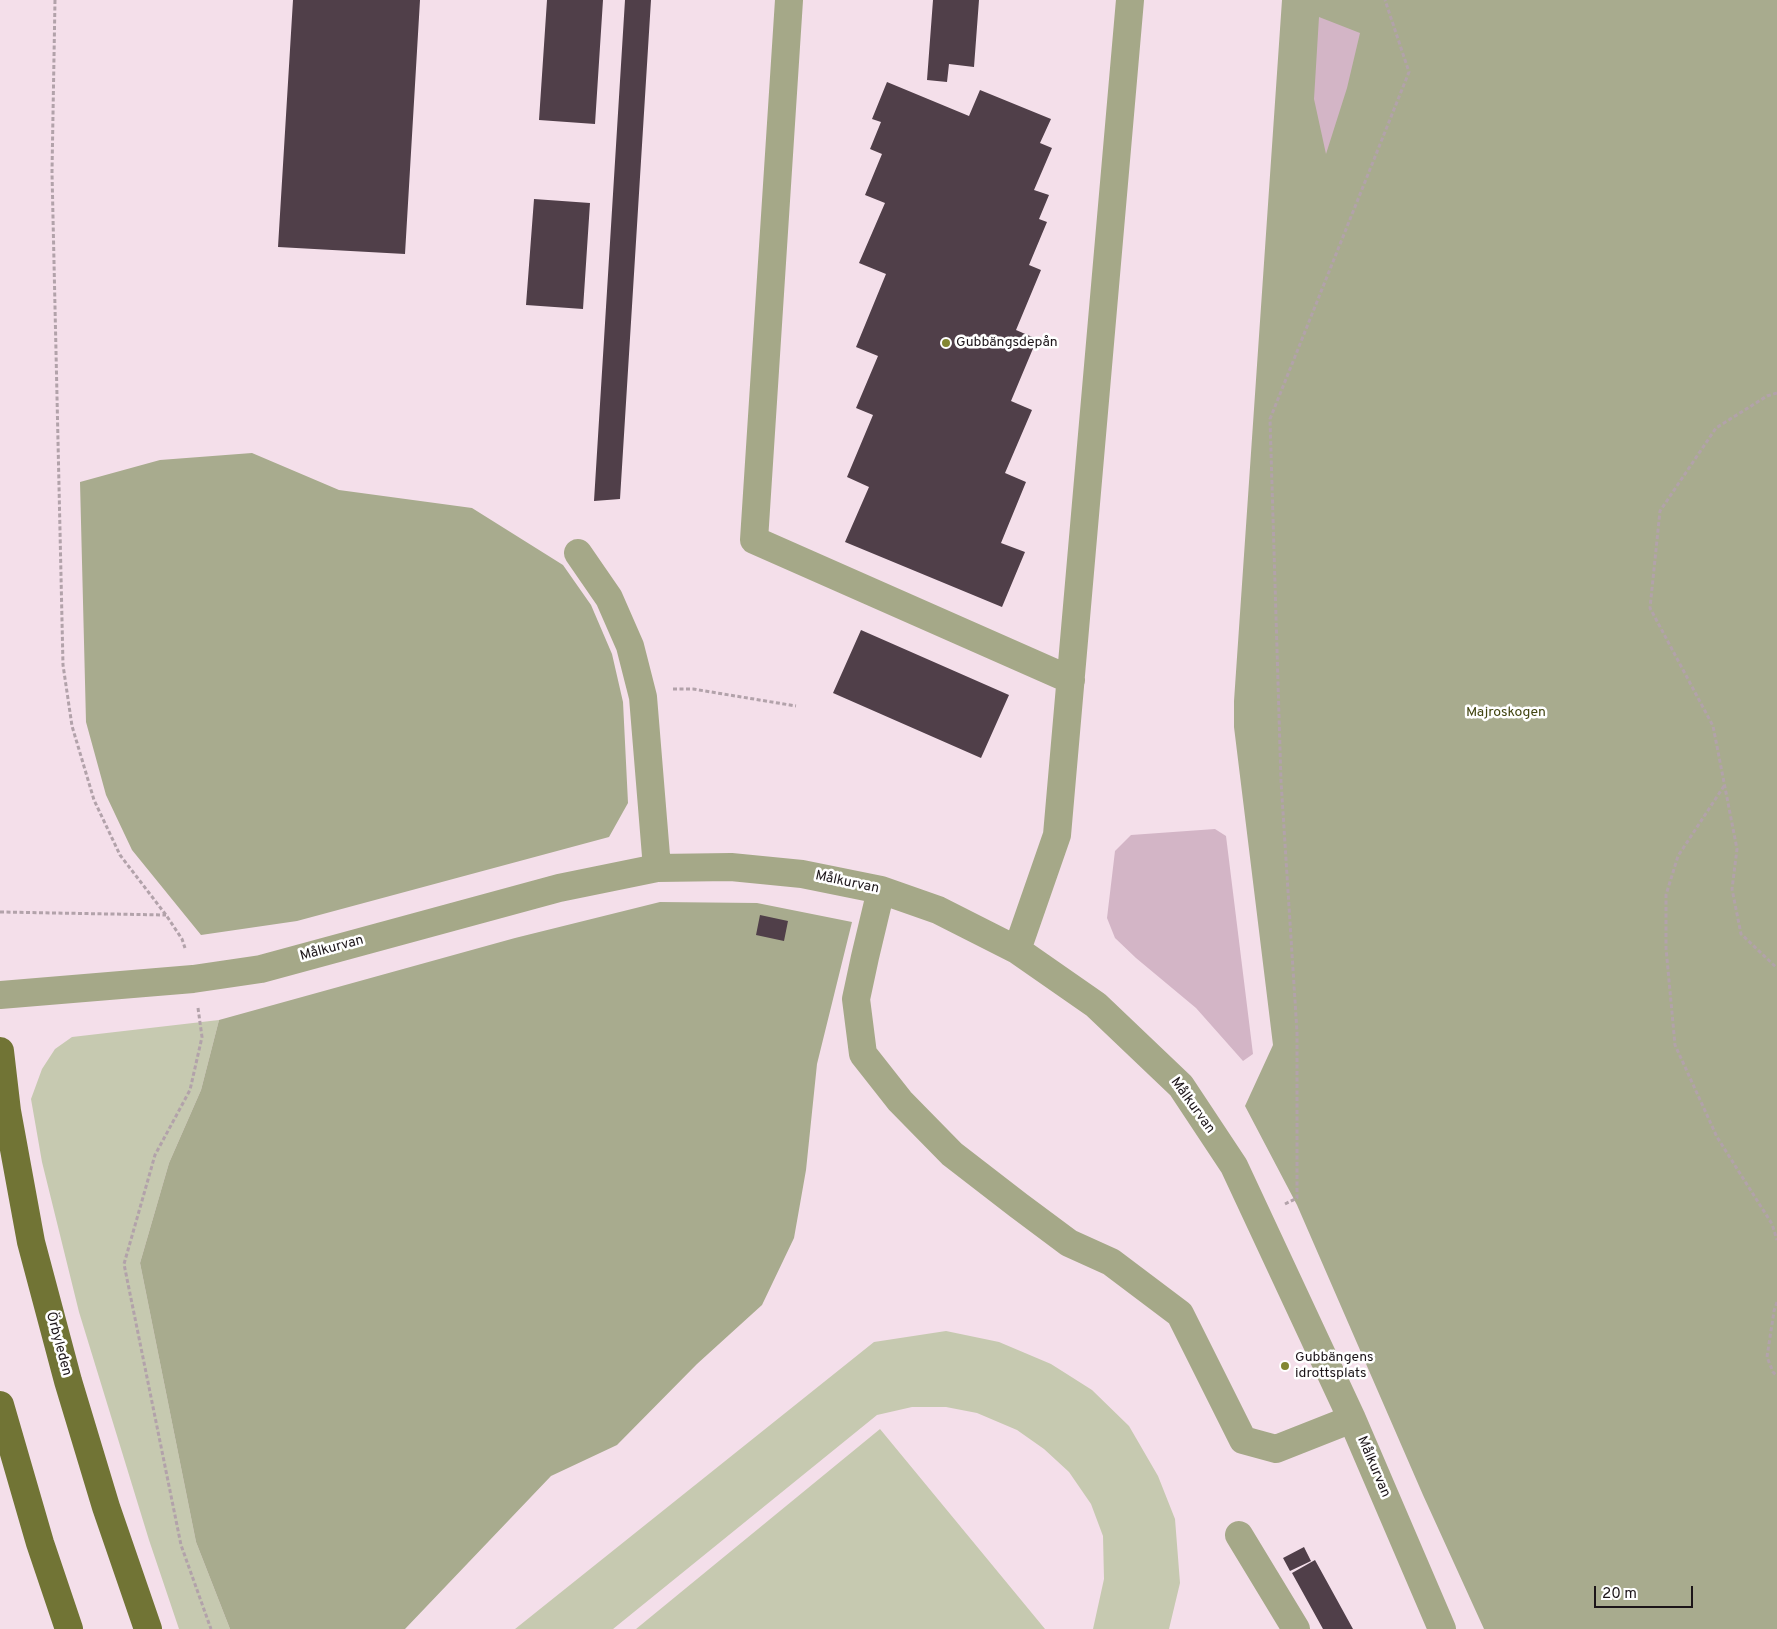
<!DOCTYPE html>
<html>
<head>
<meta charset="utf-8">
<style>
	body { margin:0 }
	#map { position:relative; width:1777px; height:1629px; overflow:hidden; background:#f4dfea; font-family:Overpass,sans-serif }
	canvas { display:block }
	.scale { position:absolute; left:1594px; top:1586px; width:99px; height:22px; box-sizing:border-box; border:2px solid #1c1519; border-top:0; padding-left:6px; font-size:15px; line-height:18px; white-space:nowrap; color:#1c1519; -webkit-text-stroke:4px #fff; paint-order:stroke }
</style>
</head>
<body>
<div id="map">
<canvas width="1777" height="1629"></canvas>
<div class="scale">20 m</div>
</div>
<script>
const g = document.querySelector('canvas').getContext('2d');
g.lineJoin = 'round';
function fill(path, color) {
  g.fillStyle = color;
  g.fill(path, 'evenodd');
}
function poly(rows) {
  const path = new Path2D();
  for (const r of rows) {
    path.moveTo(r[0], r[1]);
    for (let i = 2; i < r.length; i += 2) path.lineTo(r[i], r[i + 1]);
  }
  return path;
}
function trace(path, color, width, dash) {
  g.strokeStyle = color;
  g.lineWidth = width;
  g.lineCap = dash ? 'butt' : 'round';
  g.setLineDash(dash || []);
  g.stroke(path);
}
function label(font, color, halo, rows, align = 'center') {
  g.font = font + ' Overpass,sans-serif';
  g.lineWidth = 5;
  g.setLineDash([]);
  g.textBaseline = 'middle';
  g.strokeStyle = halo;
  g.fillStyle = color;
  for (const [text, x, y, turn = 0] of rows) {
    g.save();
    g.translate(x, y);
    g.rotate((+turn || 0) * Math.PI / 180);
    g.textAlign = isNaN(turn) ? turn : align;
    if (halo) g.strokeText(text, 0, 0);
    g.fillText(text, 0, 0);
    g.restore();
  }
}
fill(poly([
	[219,1020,201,1090,169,1163,140,1263,196,1542,230,1629,179,1629,149,1540,79,1312,42,1162,31,1099,42,1069,55,1049,72,1037],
	[946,1331,999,1342,1051,1364,1092,1390,1129,1426,1158,1476,1175,1519,1180,1583,1169,1629,1093,1629,1104,1579,1103,1536,1091,1504,1069,1472,1044,1449,1017,1430,977,1413,946,1407,912,1407,877,1415,613,1629,515,1629,874,1342],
	[880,1429,1045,1629,636,1629]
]), '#c6c9b0');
fill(poly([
	[1282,0,1777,0,1777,1629,1484,1629,1423,1495,1297,1205,1245,1106,1273,1045,1234,727,1234,701],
	[252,453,339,490,472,508,563,565,591,605,612,654,623,702,628,803,609,837,297,921,201,935,132,850,106,795,86,722,80,482,160,460],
	[660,902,757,903,852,922,817,1064,806,1170,794,1238,762,1305,697,1364,617,1445,551,1476,405,1629,230,1629,196,1542,140,1263,169,1163,201,1090,219,1020,515,938]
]), '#a8ab8e');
fill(poly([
	[1319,17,1360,33,1347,88,1326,154,1314,99],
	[1215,829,1226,836,1253,1054,1243,1061,1196,1008,1136,958,1115,938,1107,918,1115,851,1131,835]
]), '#d3b5c6');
fill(poly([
	[293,0,420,0,405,254,278,247],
	[547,0,603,0,595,124,539,120],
	[625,0,651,0,620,499,594,501],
	[933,0,979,0,974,67,949,64,947,82,927,80],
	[887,82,969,116,980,90,1051,119,1040,143,1052,148,1034,190,1049,195,1039,219,1047,222,1029,265,1041,270,1016,330,1037,339,1011,401,1032,410,1005,473,1026,482,1001,543,1025,552,1002,607,845,542,869,487,847,477,873,415,856,408,878,356,856,347,886,274,859,263,885,203,865,195,882,154,870,149,881,122,872,119],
	[534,199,590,203,583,309,526,305],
	[861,630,1009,695,981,758,833,693],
	[760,915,788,921,784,941,756,935],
	[1304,1547,1311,1561,1290,1571,1283,1558],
	[1315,1560,1353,1629,1323,1629,1292,1573]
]), '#503f49');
trace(poly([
	[55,0,52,172,63,665,72,726,94,800,120,855,166,915,182,939,185,948],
	[1777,393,1767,396,1716,428,1660,511,1650,608,1713,726,1737,849,1732,889,1741,934,1777,968],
	[673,689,693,689,796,706],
	[1724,786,1678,856,1666,895,1666,948,1675,1045,1717,1137,1772,1224,1777,1240],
	[0,912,166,915],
	[198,1008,202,1037,190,1090,155,1155,124,1264,181,1545,211,1629],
	[1285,1204,1297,1198,1297,1032,1281,781,1270,419,1409,72,1385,0],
	[1777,1302,1774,1311,1767,1357,1773,1372,1777,1376]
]), '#b2a2aa', 3, [4, 2.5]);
trace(poly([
	[789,0,754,540,1071,680],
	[578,553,609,598,630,646,643,697,657,868],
	[881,890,865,957,856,999,863,1054,900,1101,952,1154,1018,1205,1069,1243,1111,1262,1180,1314,1243,1440,1276,1449,1352,1419],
	[1017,950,1057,835,1130,0],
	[0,995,193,979,261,969,559,888,657,868,731,867,802,874,881,890,938,910,1017,950,1096,1005,1181,1086,1234,1166,1352,1419,1442,1629],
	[1239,1535,1296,1629]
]), '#a5a888', 28);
trace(poly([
	[0,1051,7,1111,31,1242,68,1381,106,1507,148,1629],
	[0,1405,40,1543,69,1629]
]), '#717435', 28);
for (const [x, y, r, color] of [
	[946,343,5,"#828631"],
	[1285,1366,5,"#828631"]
]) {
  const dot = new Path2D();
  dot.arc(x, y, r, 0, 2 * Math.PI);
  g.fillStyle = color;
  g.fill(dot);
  trace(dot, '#fff', 2);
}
label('14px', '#1c1519', '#fff', [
	["Gubbängsdepån",956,343],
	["Gubbängens",1295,1358],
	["idrottsplats",1295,1374]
], 'left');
label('14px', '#434612', '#fff', [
	["Majroskogen",1506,713]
]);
label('14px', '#1c1519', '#fff', [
	["Målkurvan",847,883,12],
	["Målkurvan",332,949,-15],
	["Målkurvan",1192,1106,54],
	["Örbyleden",58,1344,75],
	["Målkurvan",1373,1467,67]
]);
</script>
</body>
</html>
